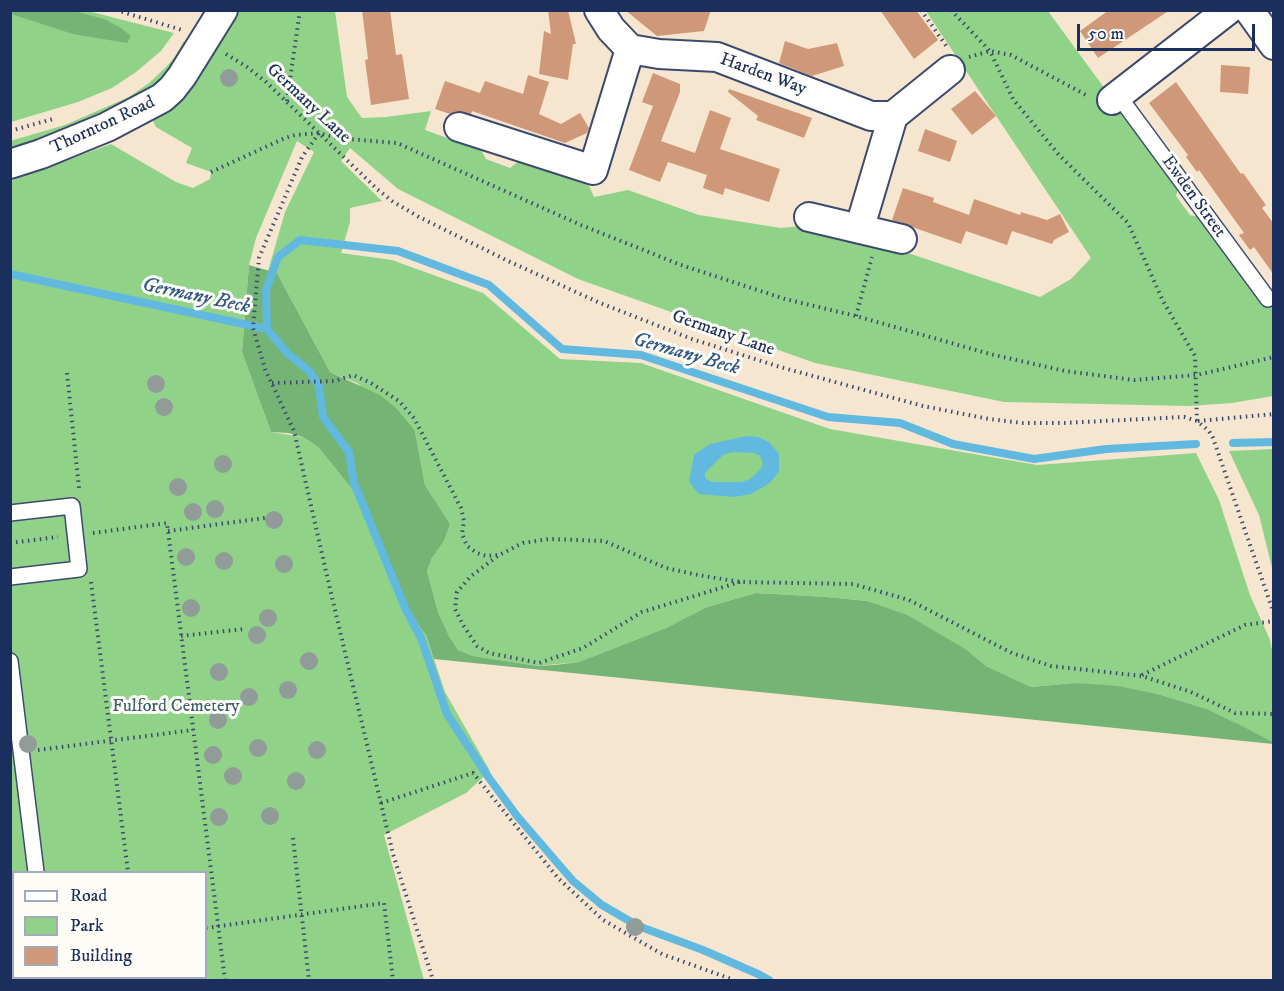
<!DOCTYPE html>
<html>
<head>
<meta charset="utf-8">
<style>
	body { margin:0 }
	#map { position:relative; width:1284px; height:991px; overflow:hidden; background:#f6e6cf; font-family:"IM FELL DW Pica",serif }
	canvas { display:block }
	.frame { position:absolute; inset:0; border:12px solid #1b2f5e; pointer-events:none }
	.legend { position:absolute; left:12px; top:871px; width:195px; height:108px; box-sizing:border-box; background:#fdfcf7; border:2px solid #a3aaba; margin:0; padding:8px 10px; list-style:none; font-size:18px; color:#1b2f5e }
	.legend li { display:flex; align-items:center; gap:12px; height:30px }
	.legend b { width:30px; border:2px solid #a3aaba }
	.scale { position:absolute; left:1077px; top:24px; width:178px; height:27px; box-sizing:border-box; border:3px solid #1b2f5e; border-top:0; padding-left:8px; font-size:18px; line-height:21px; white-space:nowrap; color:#1b2f5e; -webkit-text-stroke:4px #fdfcf7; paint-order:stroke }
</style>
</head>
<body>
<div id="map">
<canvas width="1284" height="991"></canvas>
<div class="frame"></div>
<ul class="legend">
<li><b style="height:8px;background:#fff"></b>Road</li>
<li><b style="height:16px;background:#91d289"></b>Park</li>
<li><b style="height:16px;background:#cf9979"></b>Building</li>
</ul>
<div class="scale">50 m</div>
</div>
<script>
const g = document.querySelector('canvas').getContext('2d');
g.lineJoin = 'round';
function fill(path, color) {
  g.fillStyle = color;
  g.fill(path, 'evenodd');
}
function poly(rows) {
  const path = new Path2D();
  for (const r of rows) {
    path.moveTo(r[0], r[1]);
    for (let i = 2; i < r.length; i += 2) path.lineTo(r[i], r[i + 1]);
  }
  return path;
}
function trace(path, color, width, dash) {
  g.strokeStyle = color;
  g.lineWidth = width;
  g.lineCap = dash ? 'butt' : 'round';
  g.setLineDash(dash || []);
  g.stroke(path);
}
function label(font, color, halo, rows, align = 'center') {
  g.font = font + ' "IM FELL DW Pica",serif';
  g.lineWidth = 6;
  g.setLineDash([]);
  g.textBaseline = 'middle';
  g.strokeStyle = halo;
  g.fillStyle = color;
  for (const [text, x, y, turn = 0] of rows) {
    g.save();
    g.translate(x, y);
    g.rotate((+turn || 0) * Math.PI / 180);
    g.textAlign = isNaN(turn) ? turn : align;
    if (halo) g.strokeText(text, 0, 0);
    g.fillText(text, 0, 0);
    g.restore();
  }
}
fill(poly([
	[10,11,88,11,174,33,161,51,136,72,112,88,78,102,11,122],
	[239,11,335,11,347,97,362,118,386,117,431,111,425,130,481,150,486,159,510,168,520,160,589,186,594,197,628,190,699,215,781,228,810,225,899,250,1040,297,1071,279,1091,258,926,11,1048,11,1178,189,1176,196,1190,215,1199,217,1265,307,1273,307,1273,396,1232,403,1190,406,1004,402,815,363,578,279,398,189,350,148,341,161,382,201,350,208,350,222,341,253,392,260,483,293,560,359,641,363,830,429,1037,465,1196,453,1219,500,1250,595,1270,640,1274,660,1273,742,1207,709,1161,695,1074,683,1031,687,986,666,967,650,867,601,827,597,756,593,707,607,666,628,579,662,538,666,473,656,458,650,449,636,438,612,427,571,432,558,444,541,450,524,425,485,415,431,357,383,330,372,277,273,268,271,285,212,314,152,297,141,256,238,249,265,242,352,271,432,303,437,318,447,361,500,405,608,426,635,445,692,490,771,466,793,384,835,424,980,11,980,11,181,111,144,176,182,193,188,210,179,211,172,186,163,192,148,156,127,153,121,198,80],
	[14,872,206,872,206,978,14,978],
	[184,41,193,47,154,90,97,121,11,153,10,141,65,125,129,97,149,83,165,68,174,58],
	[1273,449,1274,449,1273,572,1259,515,1229,451]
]), '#91d289');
fill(poly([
	[11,10,74,11,104,19,121,28,131,36,127,43,73,34,11,14],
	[249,265,277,273,330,372,380,395,397,409,415,431,425,485,450,524,444,541,432,558,427,571,438,612,449,636,458,650,473,656,538,666,555,665,579,662,666,628,707,607,756,593,827,597,867,601,907,615,967,650,986,666,1031,687,1074,683,1118,686,1161,695,1207,709,1244,727,1273,742,1273,744,434,659,426,635,405,608,361,500,318,447,303,437,288,433,271,432,242,352]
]), '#74b475');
fill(poly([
	[747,436,758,437,769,442,779,454,779,471,770,483,751,494,734,497,699,494,689,482,694,455,710,444],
	[735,452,754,453,760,456,763,463,761,469,750,479,742,482,712,482,705,478,705,473,724,454]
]), '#62b9df');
trace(poly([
	[10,274,267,329,266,290,278,257,300,240,398,251,489,285,562,349,641,355,828,417,900,423,953,444,1034,459,1106,449,1196,444],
	[267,329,286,352,310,372,319,386,323,417,349,452,354,483,405,608,421,638,447,714,489,778,517,816,573,881,602,905,638,926,703,950,758,974,769,980],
	[1233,443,1274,442]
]), '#62b9df', 8);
fill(poly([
	[362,10,390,10,396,55,402,54,409,99,371,105,365,60,368,59],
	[548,10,568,10,576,44,573,44,568,80,539,74,544,31,551,34],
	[625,10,662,11,711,10,704,31,657,36],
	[880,10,916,10,938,40,914,59],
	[1109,10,1170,10,1098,58,1080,31],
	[785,41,808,49,837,43,844,66,812,76,779,63],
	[1221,65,1250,67,1248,94,1220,92],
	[653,73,680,84,680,92,661,141,695,153,710,110,731,118,720,149,780,169,769,202,725,188,723,195,703,188,707,175,668,162,660,182,629,170,653,106,642,102],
	[528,75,549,82,539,114,561,124,580,113,589,128,587,133,565,143,472,111,471,114,456,111,450,114,435,109,445,81,480,93,485,81,523,94],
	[1176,82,1241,174,1243,173,1266,205,1262,208,1274,224,1274,275,1254,247,1250,250,1239,235,1244,233,1199,170,1197,172,1186,157,1188,155,1149,103],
	[729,89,812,118,804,138,756,120,758,116,728,92],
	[975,91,996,116,972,135,951,109],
	[925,129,957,141,950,162,918,151],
	[903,188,934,198,933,202,969,215,974,199,1020,215,1021,212,1047,220,1060,214,1069,232,1054,240,1052,244,1012,231,1007,245,966,231,961,244,892,220]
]), '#cf9979');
const service = poly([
	[1118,95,1268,299],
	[10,513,72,506,79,569,10,577],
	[10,661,36,872],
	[49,978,50,980]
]);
const minor = poly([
	[599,10,611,29,630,49,659,54,717,57,871,116,893,116,950,70],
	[1249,10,1274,45],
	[1112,100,1228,10],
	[459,127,593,170,630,49],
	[10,164,41,154,107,127,162,98,172,89,182,76,223,10],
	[809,217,902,239],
	[860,227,893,116]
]);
trace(service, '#3c4a6f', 18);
trace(minor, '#3c4a6f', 32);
trace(poly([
	[116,10,182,30],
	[921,10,947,47],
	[951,10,990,51,1013,99,1059,155,1128,223,1163,301,1195,356,1197,421],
	[226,54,247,67,266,82,377,189,392,201,419,217,508,261,600,303,692,339,780,367,923,406,989,419,1023,423,1063,423,1184,417,1197,421,1209,431,1213,438,1274,614],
	[969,57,990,51,1011,55,1088,96],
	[287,101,300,10],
	[10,131,53,119],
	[319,133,302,157,259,258,253,328,265,369,294,431,330,589,393,854,433,980],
	[211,172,285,138,295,135,319,133,337,138,397,143,581,225,681,265,785,299,856,316,990,354,1065,371,1134,380,1197,375,1274,357],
	[856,316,872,257],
	[67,373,79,488],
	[272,383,335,381,353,375,371,383,399,401,414,418,461,508,464,521,462,534,467,546,477,553,486,556,498,555],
	[1198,421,1274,414],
	[168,531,272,517],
	[93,533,167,523,225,980],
	[10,543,58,537],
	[91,582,128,872],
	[740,582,642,612,583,648,539,663,489,653,477,646,463,625,455,609,457,592,470,577,499,555,523,543,549,539,604,541,666,568,698,575,740,582,853,584,909,600,1012,653,1051,666,1142,676,1191,692,1235,713,1274,714],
	[181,636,244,629],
	[1142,675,1245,625,1274,621],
	[38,750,193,730],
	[381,803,473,773,558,878,603,920,662,954,734,980],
	[293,838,309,980],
	[206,928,384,903,393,980],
	[10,954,14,954],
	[142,978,143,980]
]), '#3c4a6f', 4, [1.5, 4.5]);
trace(service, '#fff', 15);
trace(minor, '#fff', 28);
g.fillStyle = '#919c98';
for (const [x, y] of [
	[229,78],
	[156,384],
	[164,407],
	[223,464],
	[178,487],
	[215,509],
	[193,512],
	[274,520],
	[186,557],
	[224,561],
	[284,564],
	[191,608],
	[268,618],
	[257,635],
	[309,661],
	[219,672],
	[288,690],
	[249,697],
	[218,720],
	[28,744],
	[258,748],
	[317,750],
	[213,755],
	[233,776],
	[296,781],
	[270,816],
	[219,817],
	[635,927]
]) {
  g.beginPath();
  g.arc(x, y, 9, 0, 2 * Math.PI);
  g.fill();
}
label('18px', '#1b2f5e', '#fdfcf7', [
	["Harden Way",763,75,20],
	["Germany Lane",308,104,43],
	["Thornton Road",103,126,-25],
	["Ewden Street",1193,197,54],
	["Germany Lane",723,334,19]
]);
label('18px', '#3e606b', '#fdfcf7', [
	["Fulford Cemetery",176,707]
]);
label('italic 20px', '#305885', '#fdfcf7', [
	["Germany Beck",196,297,12],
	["Germany Beck",686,355,16]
]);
</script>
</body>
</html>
